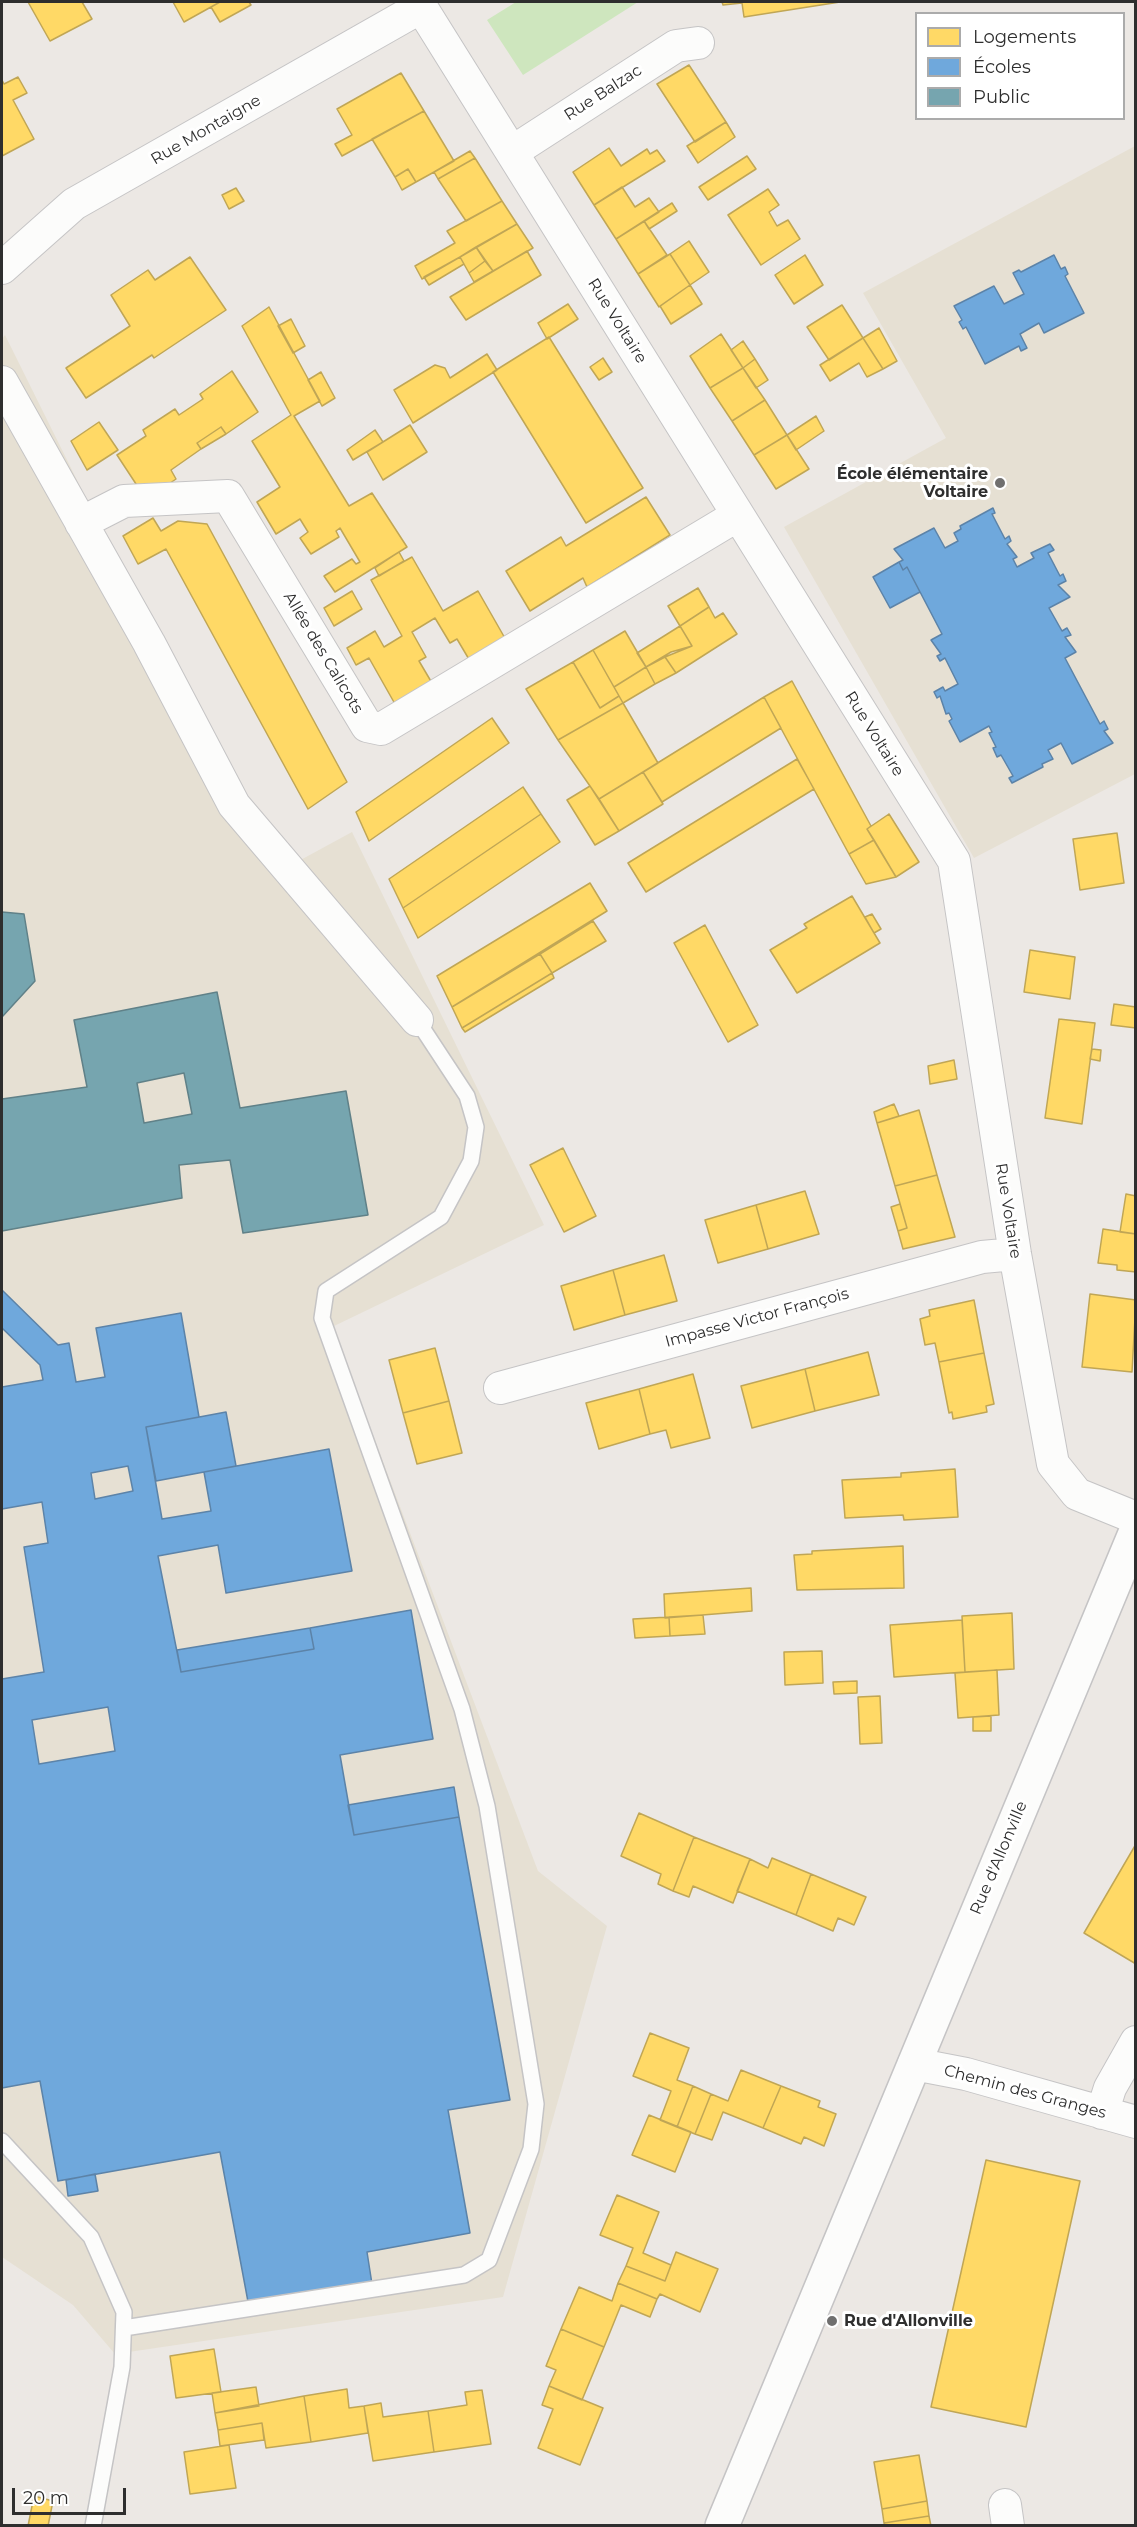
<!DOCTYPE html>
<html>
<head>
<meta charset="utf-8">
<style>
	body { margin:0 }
	#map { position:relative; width:1137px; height:2527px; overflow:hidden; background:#ece8e4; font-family:Montserrat,sans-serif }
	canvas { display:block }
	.frame { position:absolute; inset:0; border:3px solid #2e2e2e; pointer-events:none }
	.legend { position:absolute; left:915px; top:12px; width:210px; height:108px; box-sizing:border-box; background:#fff; border:2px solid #ababab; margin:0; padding:8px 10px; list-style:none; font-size:18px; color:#2e2e2e }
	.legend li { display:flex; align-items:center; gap:12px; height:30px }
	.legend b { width:30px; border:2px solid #ababab }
	.scale { position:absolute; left:12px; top:2488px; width:114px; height:27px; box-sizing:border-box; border:3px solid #2e2e2e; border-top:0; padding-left:8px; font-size:18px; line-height:21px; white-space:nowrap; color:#2e2e2e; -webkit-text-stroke:4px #fff; paint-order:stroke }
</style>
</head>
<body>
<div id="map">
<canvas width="1137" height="2527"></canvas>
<div class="frame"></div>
<ul class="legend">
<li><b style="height:16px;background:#ffd966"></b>Logements</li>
<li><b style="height:16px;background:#6fa8dc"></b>Écoles</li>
<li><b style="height:16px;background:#76a5af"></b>Public</li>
</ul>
<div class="scale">20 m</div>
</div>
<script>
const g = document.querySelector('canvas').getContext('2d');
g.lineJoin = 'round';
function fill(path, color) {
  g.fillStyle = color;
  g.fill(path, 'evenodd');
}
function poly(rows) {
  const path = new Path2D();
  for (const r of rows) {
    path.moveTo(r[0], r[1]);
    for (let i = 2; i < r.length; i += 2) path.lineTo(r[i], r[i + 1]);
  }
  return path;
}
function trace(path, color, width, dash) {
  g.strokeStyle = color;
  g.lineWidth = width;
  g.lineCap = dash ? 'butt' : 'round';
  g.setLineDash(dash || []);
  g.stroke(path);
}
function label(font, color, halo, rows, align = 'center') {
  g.font = font + ' Montserrat,sans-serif';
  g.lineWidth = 6;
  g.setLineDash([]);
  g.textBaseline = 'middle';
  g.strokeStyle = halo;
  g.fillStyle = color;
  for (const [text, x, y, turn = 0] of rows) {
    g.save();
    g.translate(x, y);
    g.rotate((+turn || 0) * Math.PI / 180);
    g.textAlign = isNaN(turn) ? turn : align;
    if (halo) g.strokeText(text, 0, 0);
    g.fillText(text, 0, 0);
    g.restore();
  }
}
fill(poly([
	[1135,146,1135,774,974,858,784,527,946,438,863,293],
	[5,335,273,875,352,832,544,1225,332,1327,538,1871,607,1926,503,2297,115,2354,73,2305,2,2257,2,339]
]), '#e6e0d3');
fill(poly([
	[516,2,638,2,523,75,487,20]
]), '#cee6be');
const homes = poly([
	[28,2,82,2,92,19,50,41,28,2],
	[173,2,220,2,184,22,173,2],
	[220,2,249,2,251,5,220,22,211,7,220,2],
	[722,2,840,2,744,17,742,3,723,5,722,2],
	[689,65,726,122,695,142,657,84,689,65],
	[401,73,424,111,342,156,335,144,352,135,337,109,401,73],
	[18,77,27,93,13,100,34,139,2,156,2,80,4,84,18,77],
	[424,111,454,161,416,182,408,169,395,177,372,139,424,111],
	[726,122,735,137,698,163,687,146,726,122],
	[609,148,621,166,647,149,650,154,657,150,665,161,594,205,573,172,609,148],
	[470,151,475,158,438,179,434,172,470,151],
	[747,156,756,169,708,200,699,187,747,156],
	[475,158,502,201,466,221,438,179,475,158],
	[408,169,416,182,402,190,395,177,408,169],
	[622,187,635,207,649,198,659,212,616,239,594,205,622,187],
	[236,188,244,201,229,209,222,195,236,188],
	[768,189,779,205,769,212,777,226,788,220,800,239,761,265,728,215,768,189],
	[502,201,517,224,422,279,415,266,455,243,447,231,502,201],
	[672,203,677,211,649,229,644,221,672,203],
	[644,221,667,255,638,274,616,239,644,221],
	[517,224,533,248,493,271,476,247,517,224],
	[689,241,709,272,690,285,670,254,689,241],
	[476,247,485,261,469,273,460,257,476,247],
	[527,251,541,275,466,320,450,297,527,251],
	[670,254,690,285,659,307,638,274,670,254],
	[805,255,823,285,794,304,775,275,805,255],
	[190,257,226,310,154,358,152,355,86,398,66,368,130,326,111,295,148,270,155,280,190,257],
	[460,257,464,264,429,285,424,277,460,257],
	[485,261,493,271,474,282,469,273,485,261],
	[690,285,702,304,671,324,660,306,690,285],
	[568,304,578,319,547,339,538,323,568,304],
	[842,305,863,338,829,360,807,327,842,305],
	[269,307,320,401,294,416,349,506,372,493,407,547,335,592,324,576,352,559,356,564,360,562,340,528,336,531,339,537,311,554,300,538,308,532,300,519,276,534,257,502,280,487,252,441,291,415,242,326,269,307],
	[291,319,305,346,293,353,278,326,291,319],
	[879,328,897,361,883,369,863,338,879,328],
	[721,334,743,368,710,388,690,356,721,334],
	[549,337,643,488,586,523,493,372,549,337],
	[863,338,883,369,867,377,859,363,830,381,820,365,863,338],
	[743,341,755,359,743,368,731,350,743,341],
	[487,354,497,370,413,423,394,390,435,365,445,368,450,378,487,354],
	[603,358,612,372,599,380,590,367,603,358],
	[755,359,768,380,756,388,743,368,755,359],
	[743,368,765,400,732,421,710,388,743,368],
	[232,371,258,412,226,434,221,427,197,443,201,449,171,470,176,479,163,488,138,487,117,455,146,436,143,430,175,409,179,415,203,399,200,394,232,371],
	[321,372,335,398,322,406,308,380,321,372],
	[765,400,787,435,754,455,732,421,765,400],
	[816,416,824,431,796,450,787,435,816,416],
	[99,422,118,450,87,470,71,441,99,422],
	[410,425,427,452,383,480,367,452,410,425],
	[221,427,226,434,201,449,197,443,221,427],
	[375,430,383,442,353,460,347,450,375,430],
	[787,435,809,469,776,489,754,455,787,435],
	[646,497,670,535,587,587,583,578,530,611,506,571,561,537,566,546,646,497],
	[153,518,161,531,178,521,207,524,347,782,308,809,166,549,138,564,123,536,153,518],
	[399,552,404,561,379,576,375,568,399,552],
	[412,557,443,611,478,591,506,640,470,661,457,639,450,643,435,618,412,632,426,657,419,661,432,683,395,704,369,658,356,665,347,648,375,631,384,647,402,636,371,580,412,557],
	[698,588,709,607,680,626,668,606,698,588],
	[352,591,362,609,334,626,324,608,352,591],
	[709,607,715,618,723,613,737,634,676,673,665,657,692,646,680,626,709,607],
	[680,626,692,646,671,652,646,667,637,653,680,626],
	[625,631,646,667,614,687,593,650,625,631],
	[593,650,619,696,600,708,573,662,593,650],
	[665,657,676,673,655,684,646,667,665,657],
	[573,662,600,708,619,696,623,703,558,740,526,689,573,662],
	[646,667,655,684,623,703,614,687,646,667],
	[792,681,871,826,867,829,874,840,849,854,764,697,792,681],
	[764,697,781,728,662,802,643,772,764,697],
	[623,703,658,763,599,799,558,740,623,703],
	[492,718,509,743,369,841,356,812,492,718],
	[797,759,814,789,646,892,628,863,797,759],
	[643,772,663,804,619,831,599,799,643,772],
	[590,786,619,831,595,845,567,800,590,786],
	[523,787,541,814,403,908,389,879,523,787],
	[541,814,560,842,418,938,403,908,541,814],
	[889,814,919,862,896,877,867,829,889,814],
	[1117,833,1124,883,1080,890,1073,839,1117,833],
	[874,840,896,877,866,884,849,854,874,840],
	[590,883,607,911,452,1007,437,976,590,883],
	[852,896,880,943,797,993,770,950,807,928,804,924,852,896],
	[872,914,881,929,874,933,865,917,872,914],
	[593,921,606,941,552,973,540,954,593,921],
	[705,925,758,1025,728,1042,674,943,705,925],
	[1030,950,1075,957,1070,999,1024,992,1030,950],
	[540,954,552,973,462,1028,452,1007,540,954],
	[552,973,554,978,465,1032,462,1028,552,973],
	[1114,1004,1136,1007,1136,1028,1111,1025,1114,1004],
	[1059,1019,1095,1023,1082,1124,1045,1118,1059,1019],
	[1092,1049,1101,1050,1100,1061,1090,1059,1092,1049],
	[954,1060,957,1079,930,1084,928,1066,954,1060],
	[894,1104,899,1116,877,1123,874,1112,894,1104],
	[919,1110,937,1175,895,1186,877,1123,919,1110],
	[563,1148,596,1216,564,1232,530,1165,563,1148],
	[937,1175,955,1237,903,1249,898,1231,907,1228,895,1186,937,1175],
	[805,1191,819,1234,768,1249,756,1205,805,1191],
	[1126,1194,1136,1196,1136,1234,1120,1232,1126,1194],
	[900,1204,907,1228,898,1231,891,1207,900,1204],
	[756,1205,768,1249,718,1263,705,1220,756,1205],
	[1103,1229,1136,1234,1136,1272,1117,1270,1117,1265,1098,1263,1103,1229],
	[664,1255,677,1301,625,1315,613,1270,664,1255],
	[613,1270,625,1315,574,1330,561,1286,613,1270],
	[1090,1294,1136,1300,1132,1372,1082,1367,1090,1294],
	[974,1300,984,1353,939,1362,935,1343,925,1345,920,1319,930,1316,929,1310,974,1300],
	[435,1348,449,1401,403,1413,389,1360,435,1348],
	[868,1352,879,1395,815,1411,805,1369,868,1352],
	[984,1353,994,1404,986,1406,987,1412,953,1419,952,1412,949,1413,939,1362,984,1353],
	[805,1369,815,1411,752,1428,741,1386,805,1369],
	[693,1374,710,1438,671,1448,666,1430,650,1434,639,1389,693,1374],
	[639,1389,650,1434,599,1449,586,1403,639,1389],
	[449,1401,462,1453,417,1464,403,1413,449,1401],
	[955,1469,958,1517,904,1520,903,1515,845,1518,842,1480,901,1477,901,1473,955,1469],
	[903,1546,904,1588,797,1590,794,1555,812,1554,812,1551,903,1546],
	[751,1588,752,1611,665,1618,664,1594,751,1588],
	[1012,1613,1014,1669,965,1672,962,1616,1012,1613],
	[703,1615,705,1634,670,1636,669,1617,703,1615],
	[669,1617,670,1636,635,1638,633,1619,669,1617],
	[962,1620,965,1672,894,1677,890,1625,962,1620],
	[822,1651,823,1683,785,1685,784,1652,822,1651],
	[997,1670,999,1715,958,1718,955,1673,997,1670],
	[857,1681,857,1693,834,1694,833,1682,857,1681],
	[880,1696,882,1743,860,1744,858,1697,880,1696],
	[991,1716,991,1731,973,1731,973,1717,991,1716],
	[639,1813,694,1837,673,1891,658,1884,661,1874,621,1856,639,1813],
	[694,1837,750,1859,733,1903,693,1886,689,1897,673,1891,694,1837],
	[1136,1844,1136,1964,1084,1933,1136,1844],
	[772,1858,811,1874,796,1915,737,1891,750,1859,768,1868,772,1858],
	[811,1874,866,1897,854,1925,838,1918,833,1931,796,1915,811,1874],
	[650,2033,689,2048,677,2080,693,2086,677,2127,660,2120,671,2091,633,2076,650,2033],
	[741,2070,781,2086,763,2128,723,2112,712,2140,695,2134,711,2094,728,2101,741,2070],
	[693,2086,711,2094,695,2134,677,2127,693,2086],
	[781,2086,820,2101,818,2107,836,2114,824,2146,804,2137,801,2144,763,2128,781,2086],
	[649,2115,691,2132,675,2172,632,2155,649,2115],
	[986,2160,1080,2181,1026,2427,931,2407,986,2160],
	[617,2195,659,2212,643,2253,671,2265,665,2281,626,2266,633,2248,600,2235,617,2195],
	[676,2252,718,2269,700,2312,660,2294,657,2299,618,2283,626,2266,665,2281,676,2252],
	[618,2283,657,2299,650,2317,621,2305,604,2347,561,2329,579,2287,612,2301,618,2283],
	[561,2329,604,2347,582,2400,549,2386,556,2370,546,2366,561,2329],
	[214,2349,221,2392,176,2398,170,2356,214,2349],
	[549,2386,603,2408,580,2465,538,2448,553,2409,542,2405,549,2386],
	[256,2387,259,2406,215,2413,212,2393,256,2387],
	[347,2389,349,2408,364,2406,368,2433,311,2442,304,2396,347,2389],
	[482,2390,491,2444,434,2452,428,2411,467,2405,465,2392,482,2390],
	[304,2396,311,2442,266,2448,262,2423,218,2430,215,2413,304,2396],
	[381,2403,383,2417,428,2411,434,2452,373,2461,364,2406,381,2403],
	[262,2423,264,2440,220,2446,218,2430,262,2423],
	[229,2445,236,2488,190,2494,184,2452,229,2445],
	[919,2455,927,2501,882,2509,874,2462,919,2455],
	[34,2496,53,2501,48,2526,28,2526,34,2496],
	[927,2501,929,2516,884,2523,882,2509,927,2501],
	[929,2516,931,2526,885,2526,884,2523,929,2516]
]);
fill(homes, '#ffd966');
trace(homes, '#c0a655', 1.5);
const schools = poly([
	[1054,255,1061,269,1065,267,1068,274,1065,276,1084,313,1044,333,1039,323,1020,334,1027,348,1021,351,1019,346,985,364,966,327,963,329,959,322,962,320,954,306,994,286,1004,304,1024,294,1013,273,1019,270,1021,272,1054,255],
	[993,508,995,513,992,514,1005,539,1009,536,1011,541,1007,544,1017,557,1013,559,1017,567,1034,558,1031,553,1050,544,1054,550,1048,553,1060,576,1063,574,1066,581,1058,585,1070,597,1049,608,1062,631,1067,628,1071,635,1065,637,1076,652,1065,658,1100,724,1104,721,1108,729,1104,731,1113,743,1072,764,1061,743,1048,750,1053,759,1042,764,1043,767,1012,783,1009,778,1013,776,1001,755,997,757,993,748,996,747,989,733,992,732,989,726,960,742,949,721,952,719,949,713,946,714,940,696,937,698,934,692,943,687,945,691,958,684,945,658,940,661,937,656,941,654,931,640,942,634,907,567,903,570,899,562,903,560,894,549,934,528,945,548,958,541,954,533,961,529,960,526,993,508],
	[899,562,903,570,907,567,920,592,890,608,873,577,899,562],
	[2,1290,58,1345,69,1343,76,1382,105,1377,96,1328,181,1313,199,1417,146,1427,162,1519,211,1511,204,1472,329,1449,352,1571,226,1593,218,1545,158,1556,181,1672,314,1649,310,1628,411,1610,433,1739,340,1755,354,1835,459,1817,510,2100,448,2110,470,2233,367,2252,372,2284,249,2307,220,2152,58,2181,40,2081,2,2088,2,1679,44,1672,24,1547,48,1543,42,1502,2,1509,2,1387,43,1380,40,1365,2,1328,2,1290],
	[128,1466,133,1491,95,1499,91,1473,128,1466],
	[108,1707,115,1751,39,1764,32,1720,108,1707],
	[226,1412,236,1466,156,1481,146,1427,226,1412],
	[310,1628,314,1649,181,1672,177,1650,310,1628],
	[454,1787,459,1817,354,1835,348,1805,454,1787],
	[95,2174,98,2191,68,2196,66,2180,95,2174]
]);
fill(schools, '#6fa8dc');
trace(schools, '#5c83a8', 1.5);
const public = poly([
	[2,912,24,914,35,981,2,1017,2,912],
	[217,992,240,1108,346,1091,368,1215,243,1233,230,1160,179,1165,182,1198,2,1231,2,1099,87,1087,74,1020,217,992],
	[184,1073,192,1114,144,1123,137,1083,184,1073]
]);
fill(public, '#76a5af');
trace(public, '#608188', 1.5);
const lane = poly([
	[2,2141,91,2237,124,2312,122,2367,93,2526],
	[124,2328,464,2275,489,2260,531,2149,536,2104,487,1806,462,1709,322,1318,326,1291,441,1217,471,1161,476,1127,467,1096,417,1020]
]);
const street = poly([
	[418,2,954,861,1015,1254,1053,1464,1077,1494,1136,1518],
	[512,152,676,46,698,43],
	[2,268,74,204,421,7],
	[2,382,149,643,234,805,417,1020],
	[81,523,124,501,228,496,367,726,381,729,738,515],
	[500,1388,982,1257,1015,1254],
	[914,2064,966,2074,1136,2122],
	[1102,2113,1110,2088,1136,2042],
	[1005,2505,1008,2526]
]);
const secondary = poly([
	[722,2526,1136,1531]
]);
trace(lane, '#c5c4c5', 18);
trace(street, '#c5c4c5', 34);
trace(secondary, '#c5c4c5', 36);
trace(lane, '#fcfcfb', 15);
trace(street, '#fcfcfb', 32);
trace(secondary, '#fcfcfb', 33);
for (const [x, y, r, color] of [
	[1000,483,6,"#706f6e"],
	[832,2321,6,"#706f6e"]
]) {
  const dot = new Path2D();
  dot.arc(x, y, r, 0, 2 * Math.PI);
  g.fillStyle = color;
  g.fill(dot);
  trace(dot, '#fff', 2);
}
label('16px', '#2e2e2e', '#fff', [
	["Rue Balzac",603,93,-33],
	["Rue Montaigne",206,130,-30],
	["Rue Voltaire",617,321,58],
	["Allée des Calicots",323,653,59],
	["Rue Voltaire",874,734,58],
	["Rue Voltaire",1008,1211,81],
	["Impasse Victor François",757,1318,-15],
	["Rue d'Allonville",999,1858,-67],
	["Chemin des Granges",1025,2092,15]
]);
label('bold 16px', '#2e2e2e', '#fff', [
	["École élémentaire",988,474],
	["Voltaire",988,492],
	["Rue d'Allonville",844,2321,"left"]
], 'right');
</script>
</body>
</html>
